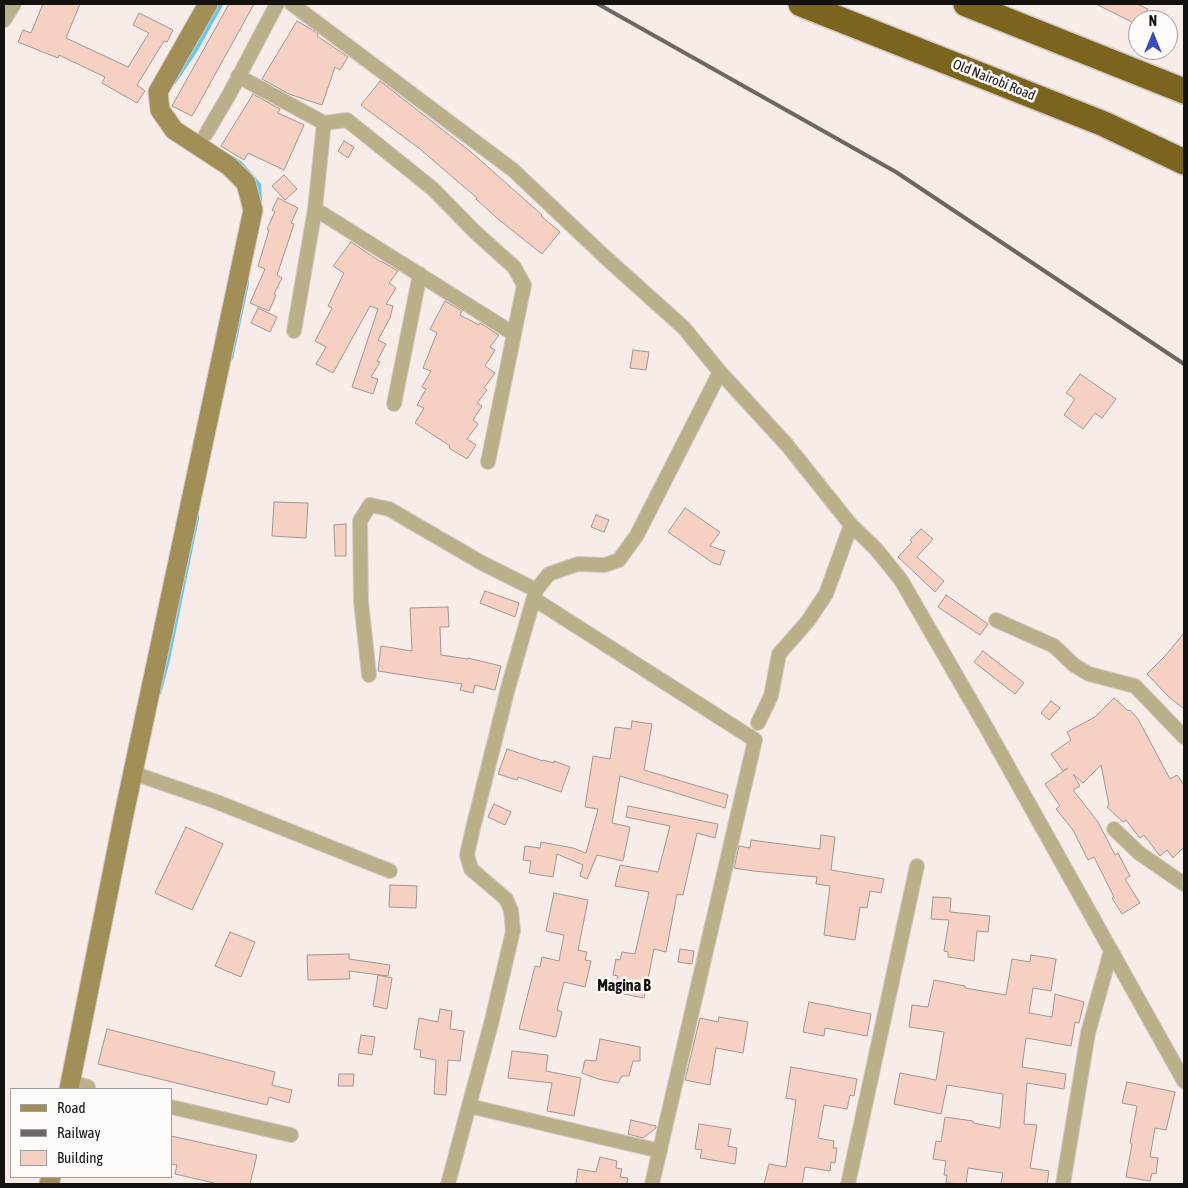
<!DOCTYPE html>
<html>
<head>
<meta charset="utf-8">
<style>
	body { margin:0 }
	#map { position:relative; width:1188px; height:1188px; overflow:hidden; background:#f7ece7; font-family:"Asap Condensed",sans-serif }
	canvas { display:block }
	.frame { position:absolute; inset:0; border:5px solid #15110f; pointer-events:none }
	.legend { position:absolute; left:10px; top:1088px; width:162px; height:90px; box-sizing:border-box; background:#fefbfa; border:1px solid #a19d9c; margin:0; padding:6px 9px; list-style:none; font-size:15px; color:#15110f }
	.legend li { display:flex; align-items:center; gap:10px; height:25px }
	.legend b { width:25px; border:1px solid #a19d9c }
	.north { position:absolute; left:1128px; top:10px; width:50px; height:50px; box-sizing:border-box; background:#fefbfa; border:1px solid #a19d9c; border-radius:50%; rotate:0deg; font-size:14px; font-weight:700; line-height:20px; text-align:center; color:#15110f }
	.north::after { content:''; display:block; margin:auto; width:18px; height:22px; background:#394bbe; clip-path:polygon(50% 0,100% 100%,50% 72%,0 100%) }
</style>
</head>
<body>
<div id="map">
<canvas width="1188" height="1188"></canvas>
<div class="frame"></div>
<ul class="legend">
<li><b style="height:6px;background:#a28f57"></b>Road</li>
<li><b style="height:6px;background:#6d6663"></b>Railway</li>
<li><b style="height:14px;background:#f6d1c3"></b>Building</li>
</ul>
<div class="north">N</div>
</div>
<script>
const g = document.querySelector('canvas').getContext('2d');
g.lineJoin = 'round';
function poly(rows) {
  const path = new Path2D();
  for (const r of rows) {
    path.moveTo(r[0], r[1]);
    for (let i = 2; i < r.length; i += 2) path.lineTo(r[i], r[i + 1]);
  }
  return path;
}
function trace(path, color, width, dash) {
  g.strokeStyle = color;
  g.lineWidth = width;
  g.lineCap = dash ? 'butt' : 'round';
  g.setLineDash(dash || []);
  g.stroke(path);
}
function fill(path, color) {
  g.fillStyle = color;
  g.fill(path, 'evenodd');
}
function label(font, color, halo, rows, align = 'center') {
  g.font = font + ' "Asap Condensed",sans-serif';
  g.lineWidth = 5;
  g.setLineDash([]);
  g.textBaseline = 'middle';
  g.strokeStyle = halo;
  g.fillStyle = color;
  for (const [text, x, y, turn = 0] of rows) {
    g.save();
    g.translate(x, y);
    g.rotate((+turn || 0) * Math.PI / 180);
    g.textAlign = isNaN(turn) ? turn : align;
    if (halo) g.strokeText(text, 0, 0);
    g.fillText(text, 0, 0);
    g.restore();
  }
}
trace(poly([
	[174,82,195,51,221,4],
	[234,159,240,163,259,185,260,208],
	[231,358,247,282],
	[159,693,167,663,197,517]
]), '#62c8f6', 4.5);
const building = poly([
	[43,4,80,4,66,38,128,67,149,33,133,25,139,13,173,30,167,42,164,41,137,85,145,91,137,103,102,83,105,77,59,55,58,58,18,42,23,30,31,33,43,4],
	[229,4,254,4,192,116,172,106,229,4],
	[1096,4,1137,4,1148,9,1143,20,1138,20,1138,25,1096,4],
	[297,21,314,31,318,34,317,36,348,57,340,70,335,67,322,105,289,94,262,79,297,21],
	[380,81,471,152,542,215,541,216,560,232,542,254,498,219,476,199,477,198,420,149,361,105,380,81],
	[253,94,280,109,278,113,304,125,284,170,248,153,244,160,221,146,253,94],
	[344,141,354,147,348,158,338,151,344,141],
	[284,175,297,189,285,200,272,186,284,175],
	[278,198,298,208,291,223,294,224,277,275,282,278,274,294,276,295,269,311,250,303,265,269,258,266,269,230,267,229,275,212,272,210,278,198],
	[351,242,381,262,381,261,398,271,389,283,396,288,386,304,393,306,390,318,378,340,386,344,377,361,380,362,371,377,378,379,373,394,352,387,378,309,370,306,333,373,316,364,326,347,315,341,332,308,328,306,344,273,333,266,351,242],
	[445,301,462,311,460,315,479,325,480,323,499,335,490,347,495,350,485,366,495,373,484,388,487,390,477,403,482,406,473,420,478,424,467,439,476,445,467,459,449,448,450,446,415,423,424,408,417,405,426,389,422,387,431,371,423,368,437,333,430,329,445,301],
	[258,308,277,317,270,332,251,323,258,308],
	[633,350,649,352,646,370,630,368,633,350],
	[1080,374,1116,399,1102,418,1095,413,1083,429,1064,415,1075,399,1066,393,1080,374],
	[274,502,308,503,306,538,272,536,274,502],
	[685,508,720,532,710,546,725,551,720,565,713,563,668,532,685,508],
	[596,515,609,520,604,532,591,527,596,515],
	[346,524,346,556,335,556,334,525,346,524],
	[921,529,933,539,917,557,944,581,935,592,898,557,912,542,910,540,921,529],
	[485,591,519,603,515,617,480,603,485,591],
	[946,595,988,624,980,635,938,607,946,595],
	[448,607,449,627,440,627,441,655,468,659,468,658,501,666,495,690,475,685,473,693,460,690,462,684,378,671,381,646,412,651,410,608,448,607],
	[1184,633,1184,709,1168,696,1147,674,1165,656,1184,633],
	[983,651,1024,683,1015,694,974,662,983,651],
	[1114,698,1128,711,1130,710,1138,719,1170,779,1177,775,1184,785,1184,847,1173,858,1167,850,1160,856,1144,835,1140,838,1126,820,1123,822,1107,807,1109,805,1101,765,1083,783,1073,774,1080,786,1073,790,1098,822,1115,855,1118,853,1130,876,1125,879,1140,903,1122,914,1112,898,1114,897,1094,857,1088,860,1073,830,1056,809,1060,806,1045,784,1068,768,1063,771,1051,754,1071,740,1067,732,1095,717,1114,698],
	[1051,701,1060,708,1049,720,1041,713,1051,701],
	[632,721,652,724,644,770,728,795,725,808,620,776,612,823,630,827,623,861,597,855,587,879,580,876,583,865,557,854,553,877,529,873,531,861,523,860,525,846,540,848,541,842,573,848,586,853,598,809,585,807,593,756,610,759,615,727,631,729,632,721],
	[507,749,543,761,543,760,554,763,554,761,570,767,561,792,518,777,517,780,498,774,507,749],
	[494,804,511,812,505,825,488,817,494,804],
	[628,806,718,824,715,838,697,833,683,895,677,894,666,952,654,949,644,998,614,992,618,976,613,975,616,959,620,960,622,952,635,954,649,892,615,886,620,865,658,872,670,826,626,817,628,806],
	[186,827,223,844,192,910,155,893,186,827],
	[821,835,835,837,831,870,884,879,881,893,870,891,867,908,860,907,855,940,824,935,830,886,816,884,817,877,753,871,734,868,739,846,750,848,751,840,820,849,821,835],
	[390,885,417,886,416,908,389,907,390,885],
	[554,893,588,900,578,950,587,952,585,960,591,961,585,987,564,982,557,1010,562,1012,556,1037,519,1029,535,966,540,967,542,957,559,961,564,935,546,931,554,893],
	[933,897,951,898,950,912,990,916,988,932,977,931,974,961,948,957,948,952,944,951,949,920,931,919,933,897],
	[230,932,255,942,241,977,215,966,230,932],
	[680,949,694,951,692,964,678,962,680,949],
	[349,954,349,959,390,965,388,976,349,971,350,979,308,980,307,955,349,954],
	[1031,955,1056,959,1051,991,1033,988,1029,1013,1052,1017,1055,994,1084,1002,1079,1023,1075,1022,1071,1046,1026,1038,1022,1067,1066,1074,1064,1089,1027,1083,1024,1124,1037,1125,1030,1168,1049,1171,1047,1184,1001,1184,1003,1173,968,1168,966,1184,946,1183,947,1175,944,1175,946,1161,933,1159,936,1141,941,1142,945,1117,973,1121,973,1123,1000,1128,1003,1094,947,1085,941,1114,894,1104,900,1073,936,1080,944,1032,909,1027,912,1005,928,1007,934,980,965,986,965,988,1006,995,1012,959,1030,962,1031,955],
	[378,975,392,978,387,1009,373,1006,378,975],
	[809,1002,871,1014,867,1036,825,1028,824,1036,803,1032,809,1002],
	[440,1009,452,1011,450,1029,464,1031,460,1061,448,1060,446,1095,434,1094,436,1060,420,1057,421,1050,414,1049,419,1018,438,1022,440,1009],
	[719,1017,748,1022,743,1053,716,1048,710,1085,685,1080,700,1018,718,1022,719,1017],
	[107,1029,275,1072,272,1085,292,1090,289,1103,269,1097,267,1105,98,1064,107,1029],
	[361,1035,375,1037,372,1055,358,1053,361,1035],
	[600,1039,640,1047,640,1061,633,1061,629,1076,622,1076,618,1083,598,1079,582,1073,585,1060,596,1061,600,1039],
	[512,1051,548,1055,546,1071,581,1078,574,1116,547,1111,552,1083,508,1078,512,1051],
	[791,1067,857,1079,854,1096,850,1095,847,1109,824,1105,818,1138,834,1141,833,1148,837,1148,835,1163,831,1162,830,1171,805,1167,802,1184,764,1184,769,1164,786,1167,796,1100,786,1098,791,1067],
	[339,1074,354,1074,353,1086,338,1086,339,1074],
	[1127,1082,1175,1092,1166,1130,1155,1128,1150,1157,1158,1158,1156,1174,1152,1173,1150,1181,1126,1177,1132,1144,1130,1143,1137,1106,1122,1103,1127,1082],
	[631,1120,656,1126,656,1128,643,1138,628,1134,631,1120],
	[699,1124,731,1129,728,1146,737,1148,735,1164,700,1158,702,1150,695,1149,699,1124],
	[171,1136,257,1155,250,1184,214,1184,214,1183,175,1174,177,1165,171,1164,171,1136],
	[600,1157,617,1161,616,1168,622,1169,620,1177,628,1178,627,1184,576,1184,578,1169,596,1172,600,1157]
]);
fill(building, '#f6d1c3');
trace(building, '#a19692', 1);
const street = poly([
	[292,4,513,170,604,256,684,328,720,372,787,445,851,525,876,549,901,580,986,727,1184,1081],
	[4,20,14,4],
	[238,76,324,123,347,120,433,189,475,232,514,267,524,285,488,462],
	[206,134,230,93,277,4],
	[315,209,514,334],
	[294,331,315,209,324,123],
	[394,404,420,274],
	[534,599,755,740,652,1184],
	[996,620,1054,646,1074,665,1089,674,1135,686,1184,737],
	[369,675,361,601,360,521,370,505,389,509,482,563,536,590],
	[758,723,771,696,779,654,808,621,826,594,851,525],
	[133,773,217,802,390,871],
	[1114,829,1139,853,1184,884],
	[71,1082,88,1087],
	[469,1106,660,1151],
	[171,1107,291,1135],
	[448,1184,491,1024,513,931,511,910,506,899,471,869,467,855,473,828,508,688,536,590,549,574,578,564,605,565,619,560,637,535,720,372],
	[848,1184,917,866],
	[1063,1184,1088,1033,1111,951]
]);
const secondary = poly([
	[69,1089,123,819,253,210,246,183,229,166,174,130,160,110,158,92,208,4],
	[49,1184,51,1177]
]);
const highway = poly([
	[801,4,1104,124,1184,162],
	[966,4,1184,91]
]);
trace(street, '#d3c9c4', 16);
trace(secondary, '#d3c9c4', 21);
trace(highway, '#d3c9c4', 28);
trace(street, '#bbaf8a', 14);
trace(secondary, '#a28f57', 19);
trace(highway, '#7b651e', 25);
trace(poly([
	[598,4,896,172,1184,364]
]), '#6d6663', 4);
label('14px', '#15110f', '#fefbfa', [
	["Old Nairobi Road",994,80,22]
]);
label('bold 16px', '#15110f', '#fefbfa', [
	["Magina B",624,986]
]);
</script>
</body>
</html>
